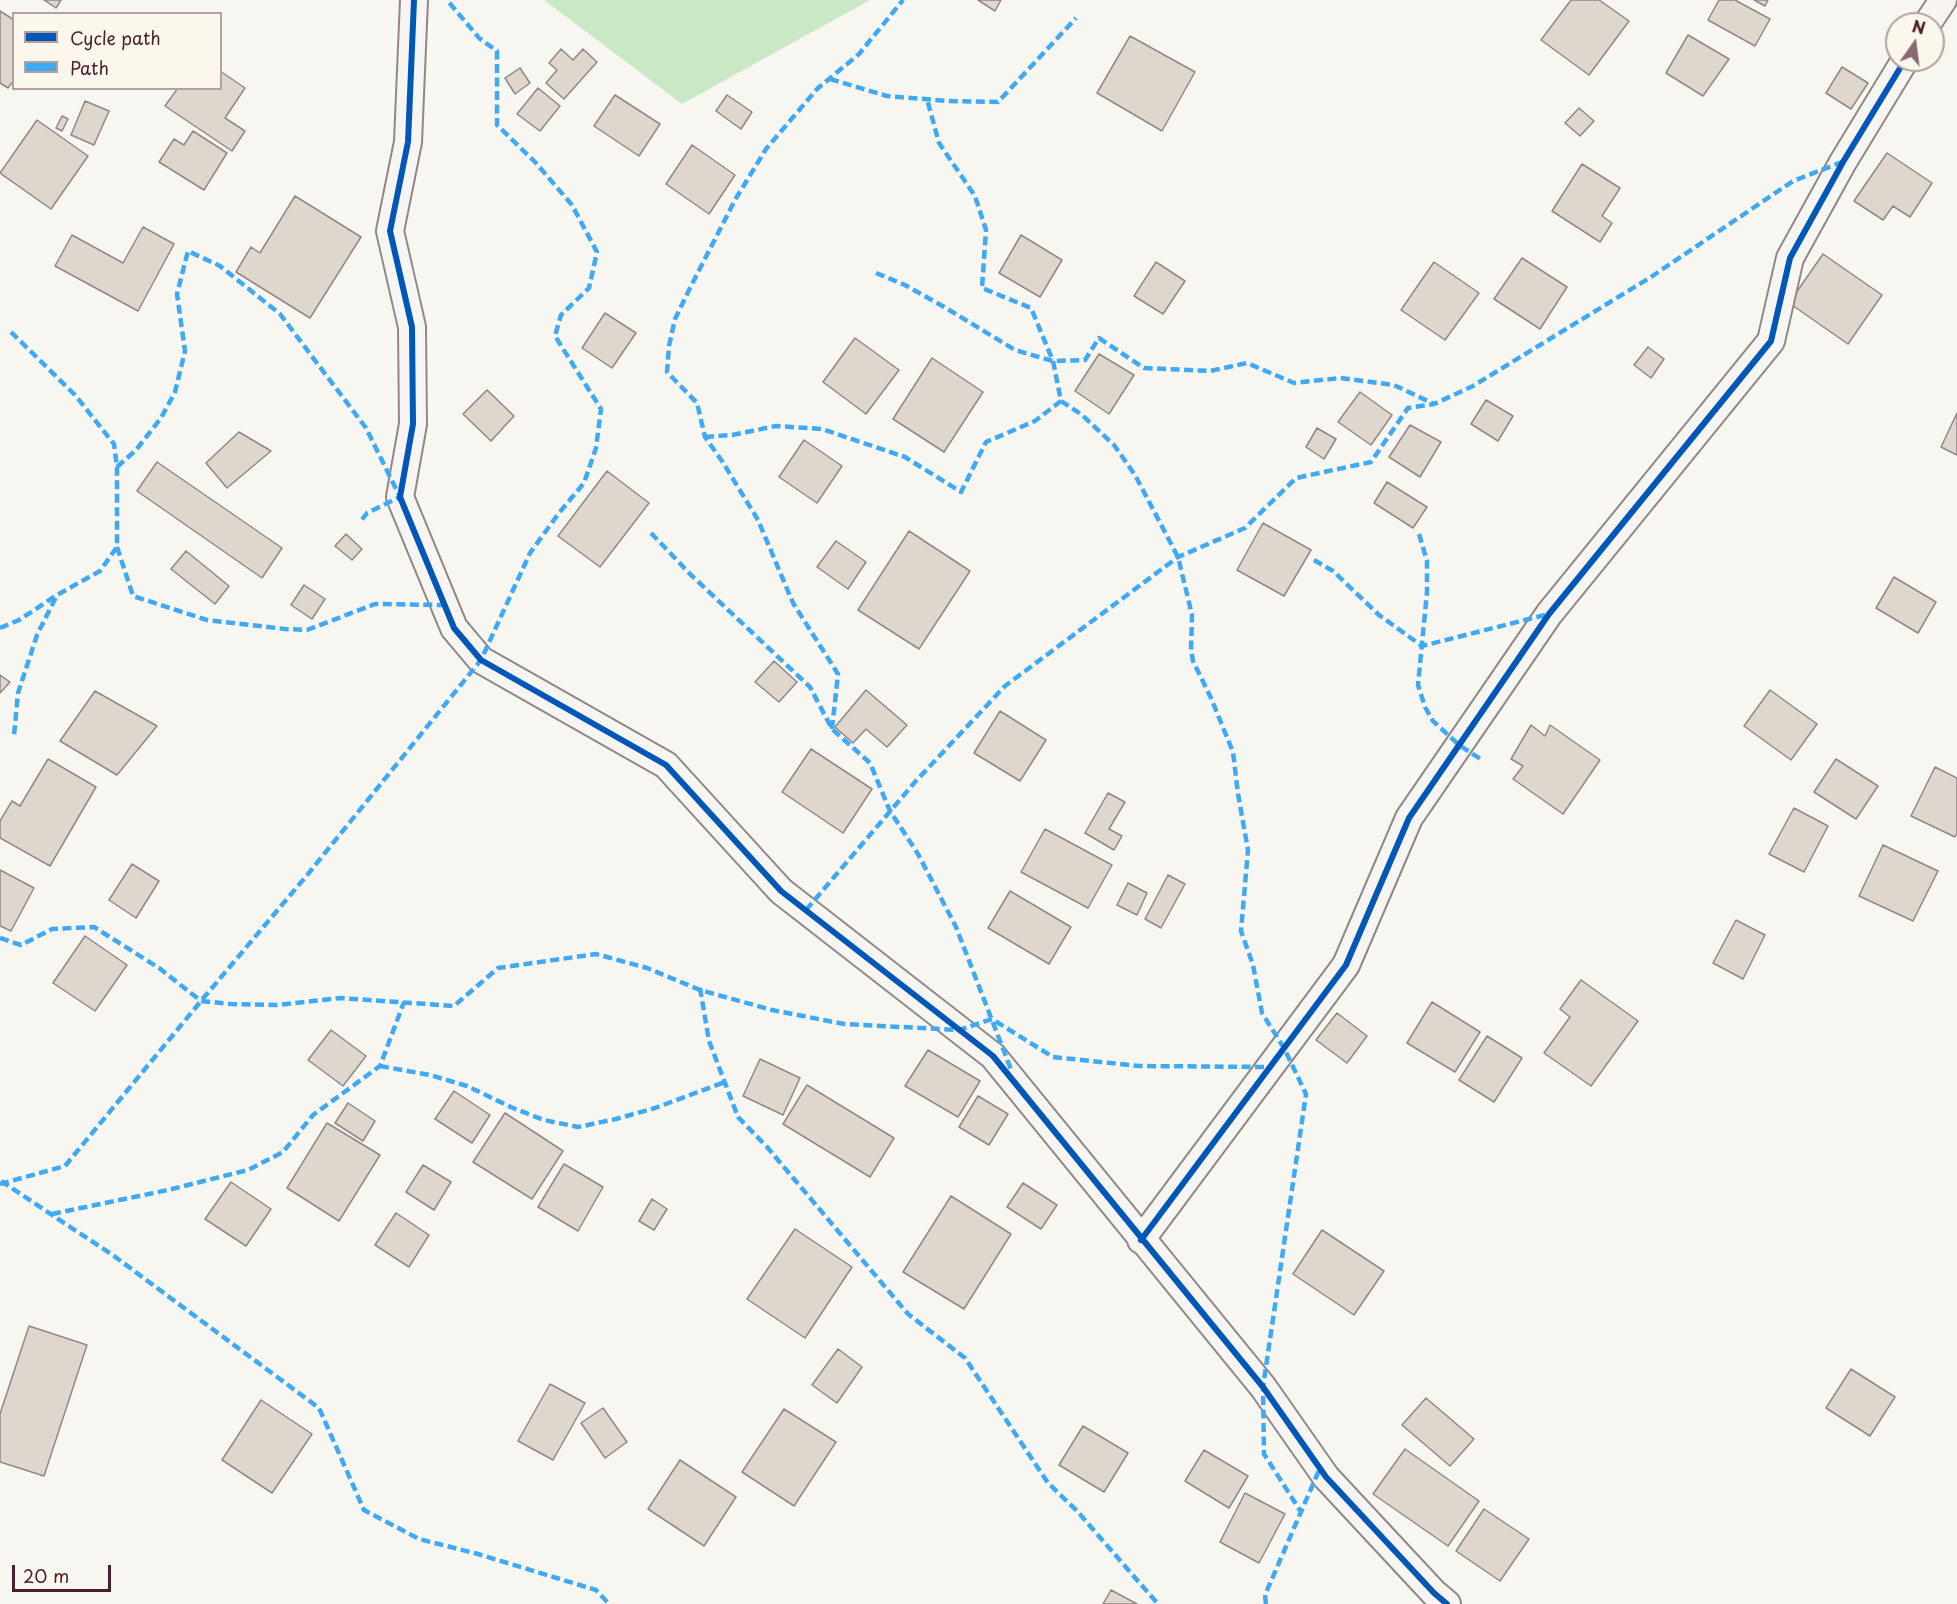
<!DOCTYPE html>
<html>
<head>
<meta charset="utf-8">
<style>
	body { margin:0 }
	#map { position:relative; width:1957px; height:1604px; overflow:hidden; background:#f8f6f0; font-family:"Playpen Sans",sans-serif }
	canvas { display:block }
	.legend { position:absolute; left:12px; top:12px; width:210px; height:78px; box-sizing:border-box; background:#fbf7ec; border:2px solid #b4a19f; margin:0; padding:8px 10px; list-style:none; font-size:18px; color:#4a1f2b }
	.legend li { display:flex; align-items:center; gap:12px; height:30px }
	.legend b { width:30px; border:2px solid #b4a19f }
	.north { position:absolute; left:1885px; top:12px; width:60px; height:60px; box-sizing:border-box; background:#fbf7ec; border:2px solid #b4a19f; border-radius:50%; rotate:14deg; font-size:16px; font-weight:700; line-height:24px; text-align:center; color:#4a1f2b }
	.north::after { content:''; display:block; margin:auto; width:21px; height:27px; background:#876a70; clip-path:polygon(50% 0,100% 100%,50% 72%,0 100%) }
	.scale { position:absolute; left:12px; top:1565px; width:99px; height:27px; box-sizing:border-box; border:3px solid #4a1f2b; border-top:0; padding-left:8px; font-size:18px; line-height:21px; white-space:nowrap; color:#4a1f2b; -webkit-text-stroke:4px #fbf7ec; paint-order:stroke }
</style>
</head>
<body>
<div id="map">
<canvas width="1957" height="1604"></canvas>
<ul class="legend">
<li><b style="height:8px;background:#0057b8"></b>Cycle path</li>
<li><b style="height:8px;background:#3fa9f5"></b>Path</li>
</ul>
<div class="north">N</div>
<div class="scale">20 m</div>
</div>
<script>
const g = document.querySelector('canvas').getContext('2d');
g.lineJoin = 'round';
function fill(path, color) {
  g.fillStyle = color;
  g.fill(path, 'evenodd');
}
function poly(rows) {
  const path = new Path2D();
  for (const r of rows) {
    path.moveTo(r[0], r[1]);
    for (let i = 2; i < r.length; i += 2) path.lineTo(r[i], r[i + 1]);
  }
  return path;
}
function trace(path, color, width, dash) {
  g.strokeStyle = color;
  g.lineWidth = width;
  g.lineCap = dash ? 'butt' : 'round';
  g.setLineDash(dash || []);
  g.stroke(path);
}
fill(poly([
	[544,0,870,0,682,104]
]), '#cae8c5');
const building = poly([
	[44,0,61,0,56,8,44,0],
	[978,0,1001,0,995,11,978,0],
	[1571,0,1599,0,1629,21,1589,75,1541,40,1571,0],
	[1719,0,1735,0,1770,19,1755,46,1708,20,1719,0],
	[1754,0,1768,0,1765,6,1754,0],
	[0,11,14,20,14,80,8,88,0,83,0,11],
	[1688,35,1729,59,1703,96,1666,73,1688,35],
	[1130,36,1195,72,1162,131,1097,93,1130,36],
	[561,49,573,60,583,49,597,62,564,99,546,83,557,70,549,63,561,49],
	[1842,67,1868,83,1851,109,1826,93,1842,67],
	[520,68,530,83,515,94,505,78,520,68],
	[220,71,245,88,225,118,245,131,232,151,165,106,178,88,220,88,220,71],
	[538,88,560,106,540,131,517,114,538,88],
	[615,95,660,124,639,156,594,126,615,95],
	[727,95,752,112,741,129,716,111,727,95],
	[85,101,109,111,94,145,71,135,85,101],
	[1579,108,1594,121,1580,136,1565,123,1579,108],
	[62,116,68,119,62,131,56,128,62,116],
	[37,120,88,156,51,209,0,173,37,120],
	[193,131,227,153,204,190,159,162,174,139,184,145,193,131],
	[692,145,735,175,709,214,666,184,692,145],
	[1887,153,1932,183,1910,217,1893,206,1883,220,1854,201,1887,153],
	[1582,164,1620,188,1602,216,1612,223,1600,242,1552,211,1582,164],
	[295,196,361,237,310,318,236,272,251,247,260,253,295,196],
	[143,227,174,244,138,311,55,266,72,235,123,263,143,227],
	[1021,235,1062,260,1040,297,999,273,1021,235],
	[1823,254,1882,295,1848,344,1789,303,1823,254],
	[1522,258,1567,287,1540,329,1494,299,1522,258],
	[1156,262,1185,281,1163,314,1134,296,1156,262],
	[1434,262,1479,293,1445,340,1401,310,1434,262],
	[605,313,636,333,612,368,582,348,605,313],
	[855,338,899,370,866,414,823,382,855,338],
	[1648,347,1664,359,1651,378,1634,365,1648,347],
	[1099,354,1134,375,1109,414,1075,391,1099,354],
	[932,358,983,392,944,452,893,419,932,358],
	[487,390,514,416,491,441,463,414,487,390],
	[1360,392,1392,415,1371,445,1338,422,1360,392],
	[1486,400,1513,416,1498,441,1471,424,1486,400],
	[1957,413,1957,455,1941,447,1957,413],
	[1410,425,1441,442,1420,477,1389,457,1410,425],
	[1317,428,1336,439,1324,459,1306,447,1317,428],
	[239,432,271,451,227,488,206,463,239,432],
	[804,440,842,466,817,503,779,477,804,440],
	[157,462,282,548,262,578,137,491,157,462],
	[607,471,649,503,600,567,558,536,607,471],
	[1387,482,1427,507,1413,528,1374,503,1387,482],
	[1263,523,1311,550,1284,596,1237,570,1263,523],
	[909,531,970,571,919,649,858,610,909,531],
	[346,534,362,549,352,560,335,546,346,534],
	[836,541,866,562,848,589,817,567,836,541],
	[186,551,229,586,215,604,171,569,186,551],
	[1894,577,1936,602,1918,633,1876,608,1894,577],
	[304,585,325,599,312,619,291,605,304,585],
	[774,661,797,682,779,702,755,682,774,661],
	[0,675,10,682,0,693,0,675],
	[866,690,907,725,887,747,866,729,853,743,835,727,866,690],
	[1770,690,1817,724,1791,760,1744,726,1770,690],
	[95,691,157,726,117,775,60,741,95,691],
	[1000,711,1046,740,1020,781,974,753,1000,711],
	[1531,725,1545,736,1550,725,1600,760,1563,814,1513,779,1523,766,1511,759,1531,725],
	[811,749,872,789,843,833,782,792,811,749],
	[48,759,96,787,50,866,0,838,0,821,12,801,20,806,48,759],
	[1836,759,1878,786,1856,819,1814,792,1836,759],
	[1935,767,1957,778,1957,833,1955,837,1911,816,1935,767],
	[1108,793,1125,802,1109,829,1122,836,1114,850,1085,833,1108,793],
	[1794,808,1828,826,1804,872,1769,854,1794,808],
	[1045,829,1112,865,1088,908,1021,872,1045,829],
	[1883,845,1938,871,1913,921,1859,896,1883,845],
	[132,864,159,881,136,918,109,900,132,864],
	[0,870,34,888,11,931,0,926,0,870],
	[1168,875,1185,884,1161,928,1145,919,1168,875],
	[1128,883,1147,893,1137,915,1117,905,1128,883],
	[1010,891,1071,927,1049,964,988,928,1010,891],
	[1736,920,1765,935,1743,979,1713,963,1736,920],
	[85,936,127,965,95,1011,53,983,85,936],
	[1581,980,1638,1021,1591,1086,1544,1053,1570,1017,1560,1009,1581,980],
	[1432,1002,1480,1032,1455,1072,1407,1043,1432,1002],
	[1337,1013,1367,1036,1347,1063,1316,1040,1337,1013],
	[331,1030,366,1056,343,1086,308,1060,331,1030],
	[1487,1036,1522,1058,1494,1102,1459,1080,1487,1036],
	[928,1050,980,1081,958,1117,905,1086,928,1050],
	[760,1059,800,1078,783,1115,743,1096,760,1059],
	[807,1085,894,1138,870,1177,783,1124,807,1085],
	[454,1091,490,1115,472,1143,435,1119,454,1091],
	[978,1096,1008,1114,989,1145,959,1127,978,1096],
	[348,1103,375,1121,363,1141,335,1123,348,1103],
	[505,1113,563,1151,532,1199,473,1162,505,1113],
	[327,1123,380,1155,339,1221,287,1188,327,1123],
	[564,1164,603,1187,578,1231,538,1207,564,1164],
	[423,1165,451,1182,434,1210,406,1192,423,1165],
	[231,1182,271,1209,246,1246,205,1219,231,1182],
	[1023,1183,1057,1205,1041,1229,1007,1207,1023,1183],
	[951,1196,1011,1234,964,1309,903,1272,951,1196],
	[652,1199,667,1209,654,1230,639,1221,652,1199],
	[396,1213,429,1235,409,1267,375,1245,396,1213],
	[795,1229,852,1267,805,1338,747,1299,795,1229],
	[1322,1230,1384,1271,1354,1315,1293,1274,1322,1230],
	[29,1326,87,1345,44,1476,0,1462,0,1414,29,1326],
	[838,1349,862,1367,837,1403,812,1385,838,1349],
	[1851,1369,1895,1397,1870,1436,1826,1408,1851,1369],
	[550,1384,585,1403,553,1460,518,1441,550,1384],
	[1426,1398,1474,1439,1450,1466,1402,1425,1426,1398],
	[261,1400,312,1434,272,1493,222,1460,261,1400],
	[603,1408,627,1442,605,1458,581,1423,603,1408],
	[784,1409,836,1442,794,1506,742,1472,784,1409],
	[1083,1426,1128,1453,1104,1492,1059,1465,1083,1426],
	[1405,1449,1479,1501,1448,1546,1373,1494,1405,1449],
	[1204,1450,1248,1476,1229,1508,1185,1481,1204,1450],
	[680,1460,736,1497,704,1546,648,1509,680,1460],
	[1245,1493,1285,1514,1259,1563,1220,1542,1245,1493],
	[1484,1509,1529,1539,1500,1581,1456,1551,1484,1509],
	[1111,1590,1137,1604,1103,1604,1111,1590]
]);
fill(building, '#dfd7cd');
trace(building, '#918787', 1.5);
const street = poly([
	[414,0,408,142,390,231,412,327,413,424,400,497,454,628,481,660,666,765,781,891,993,1056,1263,1387,1326,1477,1434,1593,1447,1604],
	[1927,24,1943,0],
	[1141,1240,1346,965,1409,818,1549,614,1771,341,1790,258,1843,162,1905,60]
]);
trace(street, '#918787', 30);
trace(street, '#f6f5f1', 26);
trace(poly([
	[830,79,887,96,948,101,998,102,1076,18],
	[876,273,905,285,946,308,1015,350,1053,361,1085,360,1099,338,1144,368,1210,371,1247,363,1294,383,1340,378,1394,385,1434,404],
	[11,332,75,395,114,444,117,467,117,547,100,571,57,595,37,635,18,693,14,736],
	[1061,401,1082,415,1114,445,1135,475,1178,557,1192,615,1191,650,1193,661,1211,698,1233,752,1238,794,1248,850,1241,931,1253,965,1262,1013,1284,1048,1306,1094,1263,1387,1264,1454,1301,1512],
	[705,437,732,435,776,426,822,429,905,457,961,492,986,442,1035,421,1061,401,1053,361,1031,308,982,288,986,230,975,196,939,143,927,99],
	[117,467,136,450,161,418,175,392,185,351,177,294,188,251,220,266,280,314,366,428,400,497,367,513,361,521],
	[651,533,691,575,810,687,832,729,870,763,890,811,918,854,956,927,1012,1072],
	[1419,534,1427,561,1427,592,1418,685,1425,707,1433,721,1459,745,1482,760],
	[117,547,133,596,207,620,285,629,307,630,375,604,444,605],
	[1314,560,1333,571,1379,615,1422,646,1549,614],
	[0,628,19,620,57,595],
	[832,729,838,674,793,603,758,520,722,461,705,437,697,403,667,372,669,346,675,319,690,288,735,200,766,149,817,89,859,54,903,0],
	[806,910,915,782,1005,686,1178,557,1245,528,1296,478,1371,462,1408,408,1434,404,1473,386,1651,277,1793,181,1842,162],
	[0,938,21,945,52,929,94,927,159,968,201,1001,231,1004,277,1005,340,998,454,1006,498,968,596,954,647,968,700,990,772,1010,844,1024,959,1030,992,1019,1053,1057,1139,1066,1270,1067],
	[700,988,709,1041,738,1117,767,1147,908,1314,965,1358,1048,1483,1077,1511,1158,1604],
	[380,1066,430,1075,467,1086,513,1108,544,1120,578,1127,616,1119,655,1108,725,1082],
	[1,1181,114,1256,319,1408,364,1510,419,1539,478,1554,596,1590,609,1604],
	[0,1184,65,1166,201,1001,308,874,481,660,530,553,559,513,584,483,596,448,601,409,555,336,561,315,589,288,597,252,572,205,535,162,497,125,497,51,479,38,447,0],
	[52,1214,168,1190,248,1170,283,1152,313,1115,380,1066,404,1002],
	[1266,1604,1265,1595,1320,1468]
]), '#3fa9f5', 4.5, [9, 4.5]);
trace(poly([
	[414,0,408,142,390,231,412,327,413,424,400,497,454,628,481,660,666,765,781,891,993,1056,1263,1387,1326,1477,1434,1593,1447,1604],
	[1141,1240,1346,965,1409,818,1549,614,1771,341,1790,258,1843,162,1905,60]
]), '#0057b8', 6);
</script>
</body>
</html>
